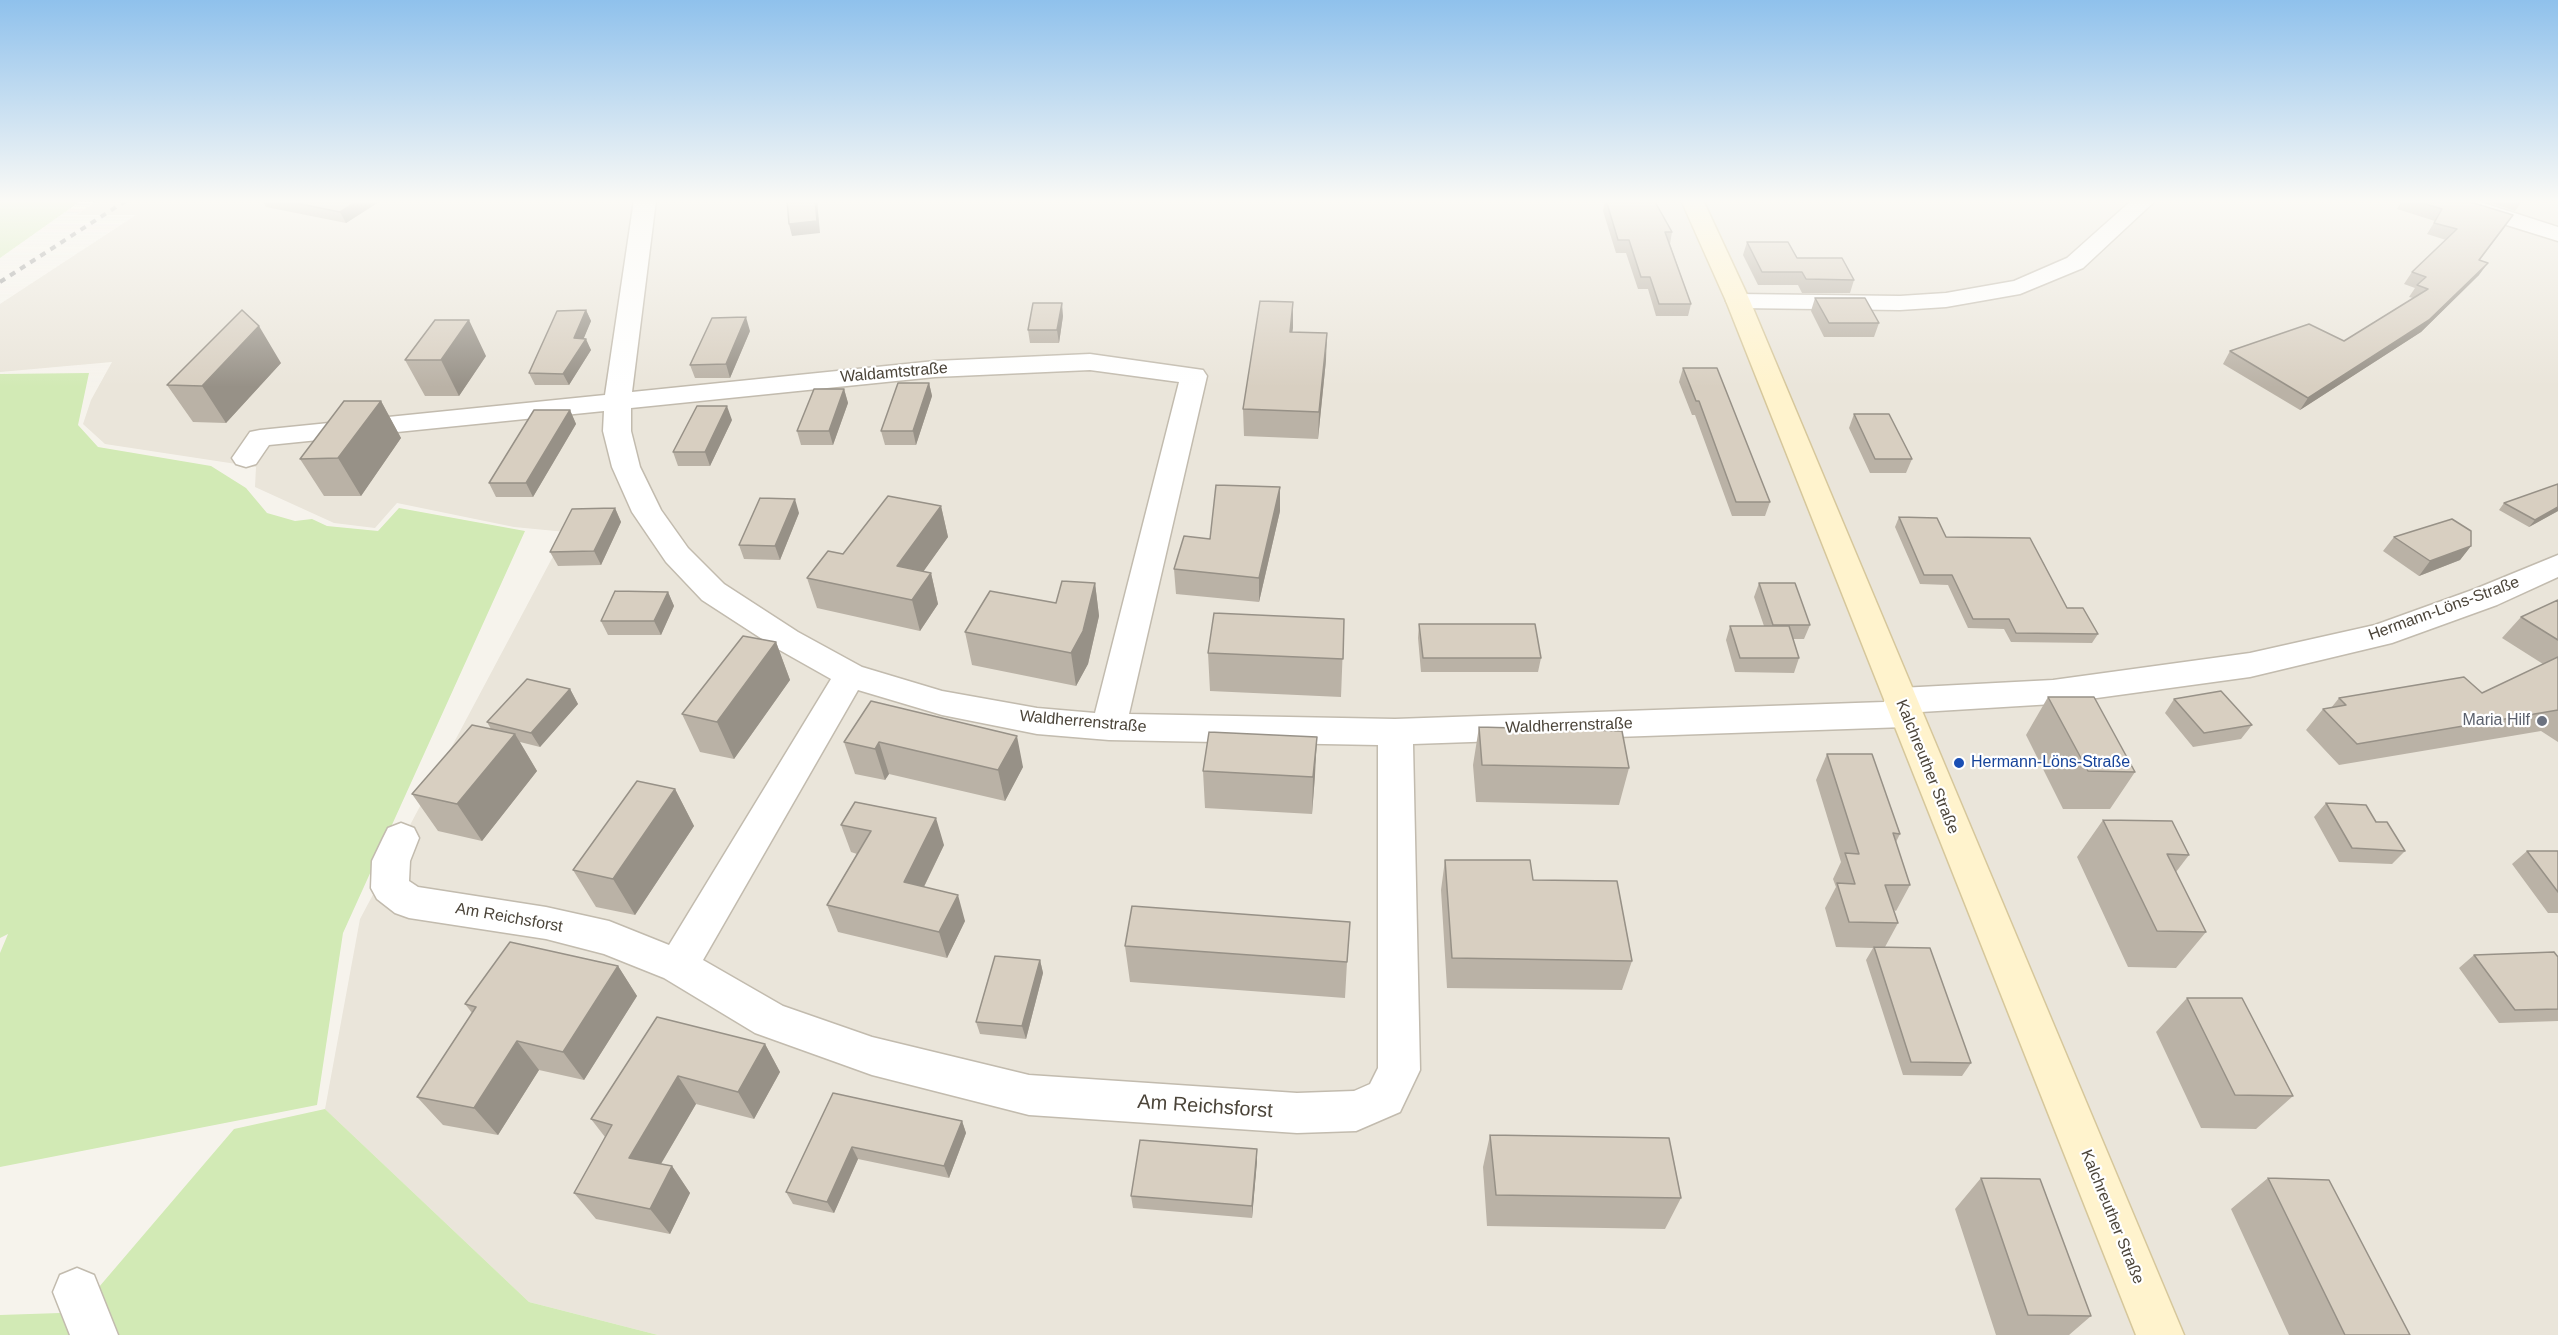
<!DOCTYPE html>
<html>
<head>
<meta charset="utf-8">
<style>
	body { margin:0 }
	canvas { display:block; background:#f6f3ec }
</style>
</head>
<body>
<canvas width="2558" height="1335"></canvas>
<script>
const g = document.querySelector('canvas').getContext('2d');
g.lineJoin = 'round';
function fill(path, color) {
  g.fillStyle = color;
  g.fill(path, 'evenodd');
}
function poly(rows) {
  const path = new Path2D();
  for (const r of rows) {
    path.moveTo(r[0], r[1]);
    for (let i = 2; i < r.length; i += 2) path.lineTo(r[i], r[i + 1]);
  }
  return path;
}
function trace(path, color, width, dash) {
  g.strokeStyle = color;
  g.lineWidth = width;
  g.lineCap = dash ? 'butt' : 'round';
  g.setLineDash(dash || []);
  g.stroke(path);
}
function label(font, color, halo, rows, align = 'center') {
  g.font = font + ' Arial,sans-serif';
  g.lineWidth = 4.5;
  g.setLineDash([]);
  g.textBaseline = 'middle';
  g.strokeStyle = halo;
  g.fillStyle = color;
  for (const [text, x, y, turn = 0] of rows) {
    g.save();
    g.translate(x, y);
    g.rotate((+turn || 0) * Math.PI / 180);
    g.textAlign = isNaN(turn) ? turn : align;
    if (halo) g.strokeText(text, 0, 0);
    g.fillText(text, 0, 0);
    g.restore();
  }
}
fill(poly([
	[97,200,2558,200,2558,1335,658,1335,529,1302,325,1109,360,919,566,532,514,527,397,503,375,528,334,523,255,487,256,467,105,444,83,424,91,400,112,362,0,372,0,304,136,215,77,215]
]), '#eae5da');
fill(poly([
	[0,200,82,200,0,258],
	[89,373,78,425,98,447,211,466,246,488,267,513,295,521,312,519,327,526,378,531,399,508,525,531,343,933,317,1105,0,1167,0,953,8,934,0,938,0,374],
	[325,1109,529,1302,658,1335,111,1335,93,1294,234,1129],
	[60,1313,71,1335,0,1335,0,1315]
]), '#d2eab5');
const street = poly([
	[634,200,656,200,632,392,935,361,1090,354,1203,370,1207,376,1129,714,1395,719,1884,702,1888,691,1900,688,2053,680,2250,653,2375,625,2475,589,2558,555,2558,577,2497,605,2392,643,2250,677,2053,704,1921,712,1917,723,1905,727,1413,744,1420,1070,1400,1112,1356,1131,1297,1133,1029,1115,872,1075,755,1033,664,978,604,954,546,939,409,918,395,913,377,899,371,888,372,861,383,838,388,828,401,823,414,828,419,838,410,861,409,881,418,887,546,907,609,921,669,945,831,679,776,648,702,600,666,562,632,512,612,467,603,431,604,411,269,445,256,464,246,467,236,464,232,458,250,432,260,430,605,395,634,200],
	[1090,370,1179,382,1095,713,1037,708,942,691,862,667,798,632,724,584,688,548,661,510,640,467,631,431,631,408,935,377,1090,370],
	[858,690,942,715,1037,734,1109,740,1378,745,1378,1068,1370,1084,1354,1091,1297,1093,1029,1075,872,1037,783,1006,703,960,858,690],
	[2132,200,2156,200,2083,268,2020,294,1946,307,1900,310,1738,308,1729,306,1726,301,1729,296,1738,294,1900,296,1946,293,2014,281,2067,258,2132,200],
	[2439,200,2474,200,2558,227,2558,241,2442,205,2439,200],
	[77,1268,94,1275,118,1335,70,1335,53,1292,60,1275,77,1268]
]);
const secondary = poly([
	[1681,200,1703,200,1750,301,2184,1335,2136,1335,1726,301,1681,200]
]);
trace(street, '#c2bbae', 3);
trace(secondary, '#d6c79b', 3);
fill(street, '#fff');
fill(secondary, '#fff3cd');
trace(poly([
	[0,282,127,200]
]), '#9a9a9a', 4, [6, 6]);
fill(poly([
	[262,200,382,200,346,223,266,207],
	[1605,200,1672,232,1670,244,1691,304,1688,316,1656,316,1648,289,1638,289,1626,253,1616,253,1603,211],
	[2402,200,2464,200,2505,227,2480,260,2479,275,2421,332,2300,410,2223,364,2230,351,2344,341,2413,298,2409,297,2415,288,2404,284,2412,272,2446,240,2427,234,2435,221,2397,209],
	[2482,200,2523,200,2515,211],
	[1747,242,1797,258,1854,280,1850,293,1802,293,1798,285,1758,285,1743,255],
	[1815,298,1879,323,1874,337,1824,337,1811,311],
	[1293,302,1292,332,1326,360,1318,439,1244,436,1243,409],
	[586,310,591,321,583,339,591,350,569,385,535,385,529,373],
	[1063,316,1059,343,1030,343,1028,330],
	[750,331,730,378,695,378,690,365],
	[486,356,459,396,425,396,405,360],
	[281,363,226,423,193,422,167,385],
	[1683,368,1770,502,1765,516,1732,516,1695,415,1692,415,1679,382],
	[929,383,932,396,916,445,885,445,881,431],
	[844,389,848,403,833,445,801,445,797,431],
	[381,401,401,438,361,496,324,496,300,459],
	[570,410,576,424,533,497,496,497,489,483],
	[1854,414,1912,459,1906,473,1870,473,1849,428],
	[732,420,710,466,678,466,673,452],
	[2504,503,2558,511,2529,527,2499,510],
	[941,506,948,537,923,571,931,573,938,604,920,631,817,608,807,578,843,554],
	[615,508,621,522,601,565,558,566,550,552],
	[1280,511,1259,602,1176,594,1174,569,1210,539],
	[799,513,780,560,744,559,739,545],
	[1899,517,1946,537,2067,608,2098,634,2092,643,2011,642,2004,629,1968,628,1948,585,1920,584,1895,527],
	[2394,537,2471,546,2460,560,2419,576,2383,551],
	[1095,583,1099,616,1088,664,1076,686,972,665,965,632,1056,603],
	[1759,583,1810,625,1804,639,1793,639,1799,658,1794,673,1735,672,1726,640,1730,626,1764,626,1754,597],
	[668,592,674,606,661,635,608,635,601,621],
	[2558,600,2558,742,2541,731,2339,765,2306,730,2323,709,2331,708,2339,698,2482,693,2543,664,2502,638,2521,617],
	[1344,619,1341,697,1210,691,1208,653],
	[1419,624,1541,658,1538,672,1421,672,1418,638],
	[776,642,790,680,734,759,700,752,682,714],
	[570,689,578,704,540,747,520,742,537,771,482,841,438,831,412,794,491,729,487,722],
	[2048,697,2135,772,2110,809,2063,809,2026,735],
	[2174,699,2252,725,2241,739,2193,747,2165,713],
	[871,701,1023,767,1005,801,889,774,885,780,855,774,844,742],
	[1479,727,1629,768,1619,805,1476,802,1473,765],
	[1827,754,1900,834,1896,842,1910,885,1896,911,1894,910,1898,923,1885,947,1971,1063,1962,1076,1903,1075,1866,960,1873,948,1836,947,1825,908,1836,887,1833,879,1841,862,1816,780],
	[1203,771,1315,775,1312,814,1205,808],
	[675,789,694,826,635,915,596,907,573,870],
	[2326,803,2405,851,2392,864,2339,862,2314,817],
	[2103,820,2189,855,2176,872,2206,932,2176,968,2128,967,2077,857],
	[841,825,944,845,924,887,965,921,947,958,838,932,827,905,857,854,851,852],
	[2527,851,2558,851,2558,913,2548,913,2512,864],
	[1445,860,1533,880,1632,961,1622,990,1447,988,1441,890],
	[1125,946,1347,962,1345,998,1130,982],
	[2474,955,2558,957,2558,1021,2499,1023,2459,968],
	[1040,960,1043,973,1026,1039,980,1034,976,1022],
	[618,966,637,996,584,1080,539,1070,498,1135,443,1125,417,1097,472,1013,465,1004],
	[2187,998,2293,1096,2256,1129,2201,1128,2156,1032],
	[657,1017,765,1044,780,1072,754,1119,696,1104,661,1164,672,1166,690,1193,670,1234,596,1219,574,1193,605,1137,591,1119],
	[833,1093,962,1121,966,1133,949,1178,858,1159,834,1213,793,1204,786,1192],
	[1490,1135,1681,1198,1665,1229,1487,1226,1483,1167],
	[1257,1149,1257,1161,1252,1218,1133,1208,1131,1196],
	[1981,1178,2091,1316,2069,1335,1996,1335,1955,1209],
	[2268,1178,2410,1335,2289,1335,2231,1209]
]), '#bab2a6');
fill(poly([
	[359,200,382,200,346,223,340,212],
	[815,200,817,200,820,233,792,236,789,224],
	[2488,263,2479,275,2421,332,2300,410,2308,398],
	[1293,302,1293,328,1289,358,1290,332],
	[1062,303,1063,316,1059,343,1057,330],
	[586,310,591,321,579,350,586,339,591,350,569,385,563,374,574,338],
	[746,317,750,331,730,378,726,364],
	[469,320,486,356,459,396,441,360],
	[259,326,281,363,226,423,202,386],
	[1327,333,1326,360,1318,439,1319,412],
	[929,383,932,396,916,445,913,431],
	[844,389,848,403,833,445,829,431],
	[381,401,401,438,361,496,338,458],
	[727,406,732,420,710,466,705,452],
	[570,410,576,424,533,497,526,483],
	[1280,487,1280,511,1259,602,1259,578],
	[795,499,799,513,780,560,775,546],
	[941,506,948,537,906,596,897,566],
	[2558,507,2558,511,2529,527,2535,520],
	[615,508,621,522,601,565,594,551],
	[2471,546,2460,560,2419,576,2430,561],
	[931,573,938,604,920,631,912,600],
	[1095,583,1099,616,1088,664,1076,686,1071,653],
	[668,592,674,606,661,635,654,621],
	[776,642,790,680,734,759,717,722],
	[570,689,578,704,540,747,531,733],
	[515,734,537,771,482,841,457,804],
	[1017,736,1023,767,1005,801,998,770],
	[1317,737,1315,775,1312,814,1313,777],
	[879,742,889,774,885,780,875,749],
	[675,789,694,826,635,915,613,879],
	[936,818,944,845,913,909,904,882],
	[958,895,965,921,947,958,939,932],
	[1040,960,1043,973,1026,1039,1022,1026],
	[618,966,637,996,584,1080,563,1052],
	[517,1041,539,1070,498,1135,474,1108],
	[765,1044,780,1072,754,1119,738,1092],
	[678,1076,696,1104,649,1184,629,1158],
	[962,1121,966,1133,949,1178,944,1166],
	[852,1147,858,1159,834,1213,827,1202],
	[1257,1149,1257,1161,1252,1218,1252,1206],
	[672,1166,690,1193,670,1234,650,1209]
]), '#979187');
const building = poly([
	[281,200,359,200,340,212,281,200],
	[787,200,815,200,817,221,789,224,787,200],
	[1606,200,1654,200,1672,232,1665,232,1691,304,1659,304,1650,277,1641,277,1629,240,1618,240,1606,200],
	[2413,200,2464,200,2513,215,2479,260,2488,263,2429,320,2308,398,2230,351,2309,324,2344,341,2428,289,2417,285,2426,277,2412,272,2457,229,2434,223,2442,209,2413,200],
	[1747,242,1788,242,1797,258,1842,258,1854,280,1806,279,1802,272,1762,272,1747,242],
	[1815,298,1865,298,1879,323,1829,323,1815,298],
	[1260,301,1293,302,1290,332,1327,333,1319,412,1243,409,1260,301],
	[1033,303,1062,303,1057,330,1028,330,1033,303],
	[242,310,259,326,202,386,167,385,242,310],
	[586,310,574,338,586,339,563,374,529,373,557,311,586,310],
	[746,317,726,364,690,365,712,318,746,317],
	[435,320,469,320,441,360,405,360,435,320],
	[1683,368,1717,368,1770,502,1736,502,1699,401,1696,401,1683,368],
	[898,383,929,383,913,431,881,431,898,383],
	[814,389,844,389,829,431,797,431,814,389],
	[344,401,381,401,338,458,300,459,344,401],
	[697,406,727,406,705,452,673,452,697,406],
	[534,410,570,410,526,483,489,483,534,410],
	[1854,414,1889,414,1912,459,1875,459,1854,414],
	[2558,484,2558,507,2535,520,2504,503,2558,484],
	[1216,485,1280,487,1259,578,1174,569,1184,536,1210,539,1216,485],
	[888,496,941,506,897,566,931,573,912,600,807,578,828,551,843,554,888,496],
	[760,498,795,499,775,546,739,545,760,498],
	[615,508,594,551,550,552,572,509,615,508],
	[1899,517,1937,518,1946,537,2030,538,2067,608,2083,608,2098,634,2016,633,2009,619,1973,619,1952,575,1924,575,1899,517],
	[2452,519,2471,531,2471,546,2430,561,2394,537,2452,519],
	[1062,581,1095,583,1083,631,1071,653,965,632,990,591,1056,603,1062,581],
	[1759,583,1795,583,1810,625,1773,625,1759,583],
	[615,591,668,592,654,621,601,621,615,591],
	[2558,600,2558,640,2521,617,2558,600],
	[1214,613,1344,619,1343,659,1208,653,1214,613],
	[1419,624,1535,624,1541,658,1423,658,1419,624],
	[1730,626,1789,626,1799,658,1740,658,1730,626],
	[743,636,776,642,717,722,682,714,743,636],
	[2558,657,2558,710,2357,744,2323,709,2346,705,2339,698,2464,677,2482,693,2558,657],
	[527,679,570,689,531,733,487,722,527,679],
	[2221,691,2252,725,2204,733,2174,699,2221,691],
	[2048,697,2094,697,2135,772,2088,771,2048,697],
	[871,701,1017,736,998,770,879,742,875,749,844,742,871,701],
	[472,725,515,734,457,804,412,794,472,725],
	[1479,727,1622,731,1629,768,1482,765,1479,727],
	[1209,732,1317,737,1313,777,1203,771,1209,732],
	[1827,754,1872,754,1900,834,1893,833,1910,885,1885,885,1898,923,1849,922,1837,883,1855,884,1845,853,1859,854,1827,754],
	[637,781,675,789,613,879,573,870,637,781],
	[855,802,936,818,904,882,958,895,939,932,827,905,871,831,841,825,855,802],
	[2326,803,2366,805,2376,822,2387,822,2405,851,2352,848,2326,803],
	[2103,820,2172,821,2189,855,2167,854,2206,932,2157,931,2103,820],
	[2527,851,2558,851,2558,892,2527,851],
	[1445,860,1530,860,1533,880,1617,881,1632,961,1452,958,1445,860],
	[1132,906,1350,922,1347,962,1125,946,1132,906],
	[510,942,618,966,563,1052,517,1041,474,1108,417,1097,476,1007,465,1004,510,942],
	[1874,947,1930,948,1971,1063,1911,1062,1874,947],
	[2554,952,2558,957,2558,1009,2515,1010,2474,955,2554,952],
	[995,956,1040,960,1022,1026,976,1022,995,956],
	[2187,998,2242,998,2293,1096,2235,1095,2187,998],
	[657,1017,765,1044,738,1092,678,1076,629,1158,672,1166,650,1209,574,1193,612,1125,591,1119,657,1017],
	[833,1093,962,1121,944,1166,852,1147,827,1202,786,1192,833,1093],
	[1490,1135,1669,1138,1681,1198,1496,1195,1490,1135],
	[1140,1140,1257,1149,1252,1206,1131,1196,1140,1140],
	[1981,1178,2040,1179,2091,1316,2028,1315,1981,1178],
	[2268,1178,2329,1180,2410,1335,2345,1335,2268,1178]
]);
fill(building, '#d8cfc1');
trace(building, '#979187', 1.5);
const sky = g.createLinearGradient(0, 0, 0, 387);
sky.addColorStop(0, '#8fc1ec');
sky.addColorStop(0.52, '#fbfaf6');
sky.addColorStop(1, '#fbfaf600');
g.fillStyle = sky;
g.fillRect(0, 0, 2558, 387);
for (const [x, y, r, color] of [
	[2542,721,6,"#6b7280"],
	[1959,763,6,"#1a4fb4"]
]) {
  const dot = new Path2D();
  dot.arc(x, y, r, 0, 2 * Math.PI);
  g.fillStyle = color;
  g.fill(dot);
  trace(dot, '#fff', 2);
}
label('16px', '#4b4439', '#fff', [
	["Waldamtstraße",894,373,-5],
	["Hermann-Löns-Straße",2444,609,-20],
	["Waldherrenstraße",1083,722,5],
	["Waldherrenstraße",1569,726,-2],
	["Kalchreuther Straße",1927,767,68],
	["Am Reichsforst",509,918,10],
	["Kalchreuther Straße",2112,1217,68]
]);
label('16px', '#5b616d', '#fff', [
	["Maria Hilf",2530,721]
], 'right');
label('16px', '#164399', '#fff', [
	["Hermann-Löns-Straße",1971,763]
], 'left');
label('20px', '#4b4439', '#fff', [
	["Am Reichsforst",1205,1107,4]
]);
</script>
</body>
</html>
